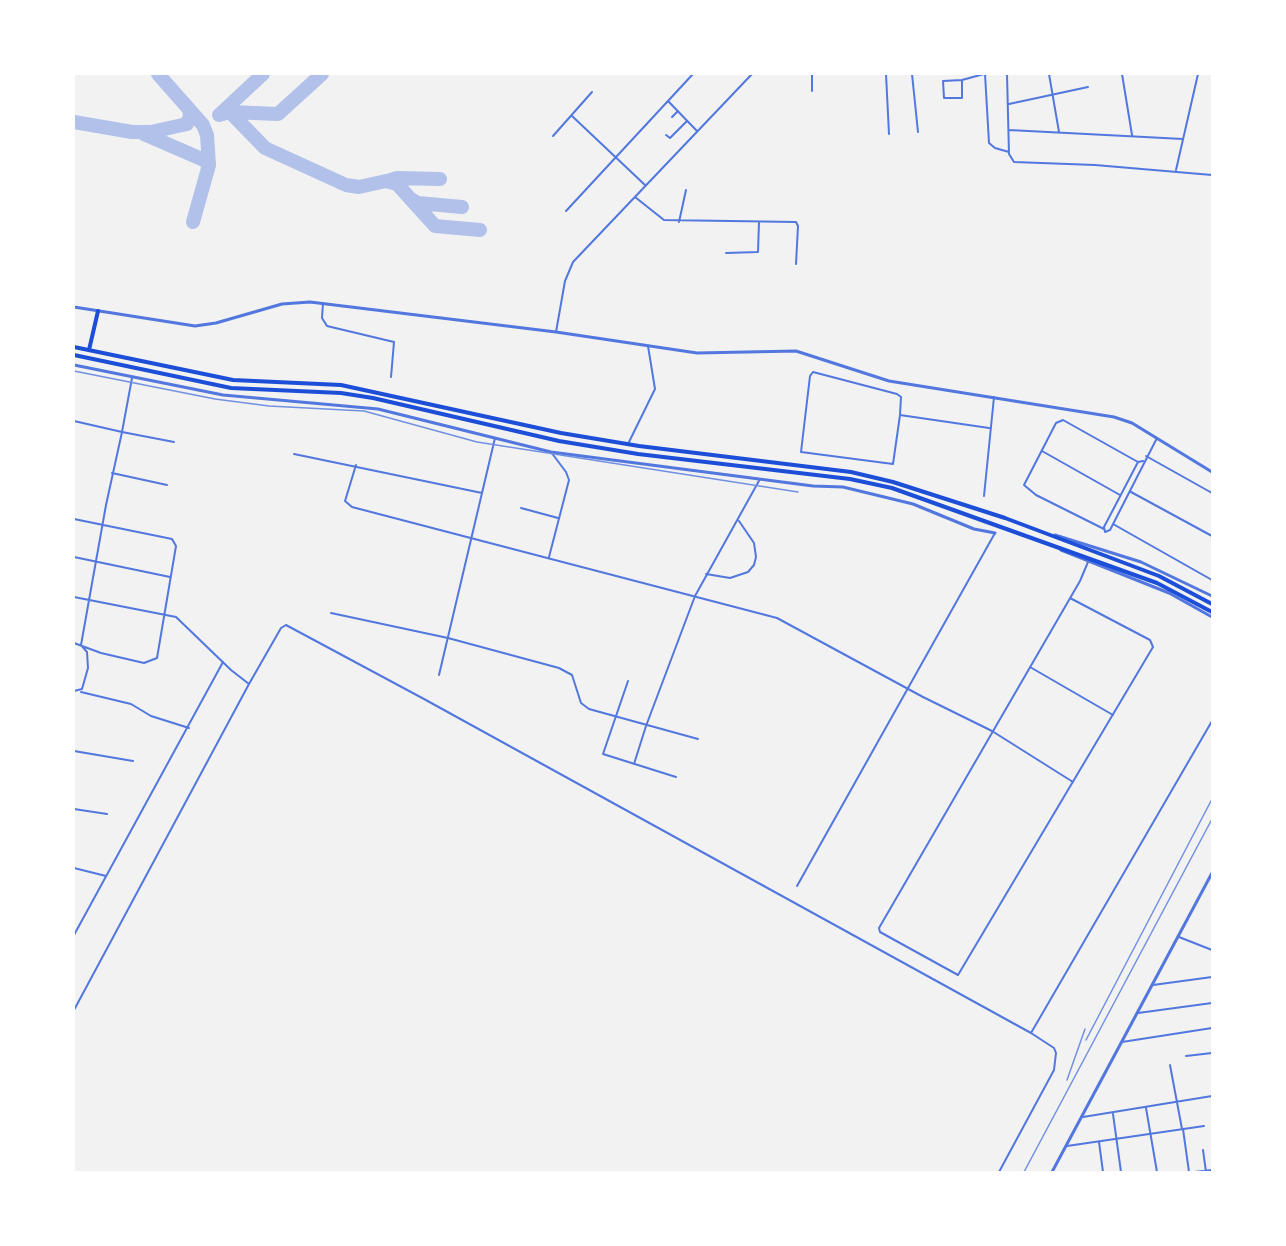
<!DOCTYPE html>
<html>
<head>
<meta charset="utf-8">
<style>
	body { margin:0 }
	#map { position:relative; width:1286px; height:1246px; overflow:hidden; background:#f2f2f2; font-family:Raleway,sans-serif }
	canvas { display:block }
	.frame { position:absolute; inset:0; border:75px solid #fff; pointer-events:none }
</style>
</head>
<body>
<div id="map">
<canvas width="1286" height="1246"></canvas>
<div class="frame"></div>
</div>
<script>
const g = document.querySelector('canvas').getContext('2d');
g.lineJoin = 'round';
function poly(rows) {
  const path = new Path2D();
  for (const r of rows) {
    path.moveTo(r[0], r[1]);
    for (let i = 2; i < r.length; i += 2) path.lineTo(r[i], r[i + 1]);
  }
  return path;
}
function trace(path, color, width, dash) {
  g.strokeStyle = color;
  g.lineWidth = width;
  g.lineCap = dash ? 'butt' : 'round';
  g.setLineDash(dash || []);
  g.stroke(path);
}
trace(poly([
	[158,74,203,125,207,135,209,165,193,222],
	[230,112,278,114,322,74],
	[219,115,230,112,265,148,346,185,359,187,386,181,397,184,435,226,480,230],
	[219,115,263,74],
	[74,122,132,132,151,132,187,124,190,116,189,109],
	[144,134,204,160,209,165],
	[388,181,397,178,440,179],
	[411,199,418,203,462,207]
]), '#b2c1ea', 14);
trace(poly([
	[886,74,889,134],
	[912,74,918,132],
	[985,74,989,143,995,148,1009,152],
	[1007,74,1009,154,1014,162,1095,165,1212,175],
	[1049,74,1059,132],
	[1122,74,1132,135],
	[962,80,962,98,944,98,943,81,962,80,984,74],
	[812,91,812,74],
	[668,101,697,131],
	[1009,104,1088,87],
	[572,116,645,185],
	[672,117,678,111],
	[1009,130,1183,139],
	[666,135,670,138,687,121],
	[553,136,592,92],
	[1176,170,1198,74],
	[635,197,664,220,796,222,798,226,796,264],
	[566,211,693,74],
	[679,222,686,190],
	[726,253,758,252,759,222],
	[323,303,322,318,327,326,394,342,391,377],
	[556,332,565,281,573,262,752,74],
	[900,415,901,397,897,394,813,372,810,376,801,452,893,464,900,415,989,428],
	[74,421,122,432,132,378],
	[628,444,655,389,648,346],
	[1042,451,1120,495],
	[294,454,482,493],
	[1146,456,1212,493],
	[1143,461,1138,462,1104,527,1105,532,1110,530,1157,438],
	[356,465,345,501,352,507,777,618,923,697,992,731,1073,782],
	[112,473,167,485],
	[1131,492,1212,536],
	[984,496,994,397],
	[521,508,558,518],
	[74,519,172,539,176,546,157,658,144,663,101,653,74,643],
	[1113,524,1212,580],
	[1104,529,1036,495,1024,485,1056,423,1063,420,1138,462],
	[74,557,170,577],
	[549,557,569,480,566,472,551,452],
	[706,574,730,578,748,572,754,565,756,557,754,543,739,521],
	[74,597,176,617,231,670,249,684],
	[1070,598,1150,640,1153,647,958,975,880,932,879,928,1080,581,1088,562],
	[331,613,448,638,559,668,572,675,581,703,589,709,698,739],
	[1030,667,1113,715],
	[439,675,495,438],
	[628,681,603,754,676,777],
	[74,691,82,689,88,668,87,652,81,645,106,505,122,432,174,442],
	[81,692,131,704,151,716,189,728],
	[74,751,133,761],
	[634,764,646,726,695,596,760,479],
	[74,809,107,814],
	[74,868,106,876],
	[797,886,995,533],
	[74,935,223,662],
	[1179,937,1212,950],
	[1153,985,1212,977],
	[74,1010,249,684,281,628,286,625,424,699,1031,1033,1054,1048,1056,1053,1054,1070,999,1172],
	[1138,1013,1212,1003],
	[1031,1033,1212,721],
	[1122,1042,1212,1028],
	[1186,1056,1212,1053],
	[1170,1065,1182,1129],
	[1146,1108,1157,1172],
	[1113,1114,1121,1172],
	[1083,1117,1212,1096],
	[1183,1129,1189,1172],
	[1099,1142,1103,1172],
	[1067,1146,1204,1126],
	[1203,1150,1206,1172],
	[1194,1172,1212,1170]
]), '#5277de', 2);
trace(poly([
	[74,307,195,326,216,323,282,304,310,302,556,332,697,353,796,351,889,381,1114,417,1132,423,1212,472],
	[74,365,223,395,378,409,551,452,813,486,843,487,913,504,974,529,995,533],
	[1055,535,1141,562,1212,596],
	[1061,550,1169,593,1212,617],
	[1052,1172,1212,873]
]), '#5277de', 3);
trace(poly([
	[74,347,233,380,341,385,561,433,639,446,851,472,893,482,1005,518,1159,576,1212,604],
	[89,350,98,311],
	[74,355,231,388,341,393,373,398,559,441,638,454,850,479,892,488,1157,583,1212,612]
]), '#1d4ed8', 4);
trace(poly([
	[74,371,215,399,269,406,364,411,477,442,798,492],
	[1086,1040,1212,799],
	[1067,1080,1085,1029],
	[1024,1172,1212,819]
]), '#7290e2', 1.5);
</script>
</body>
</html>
